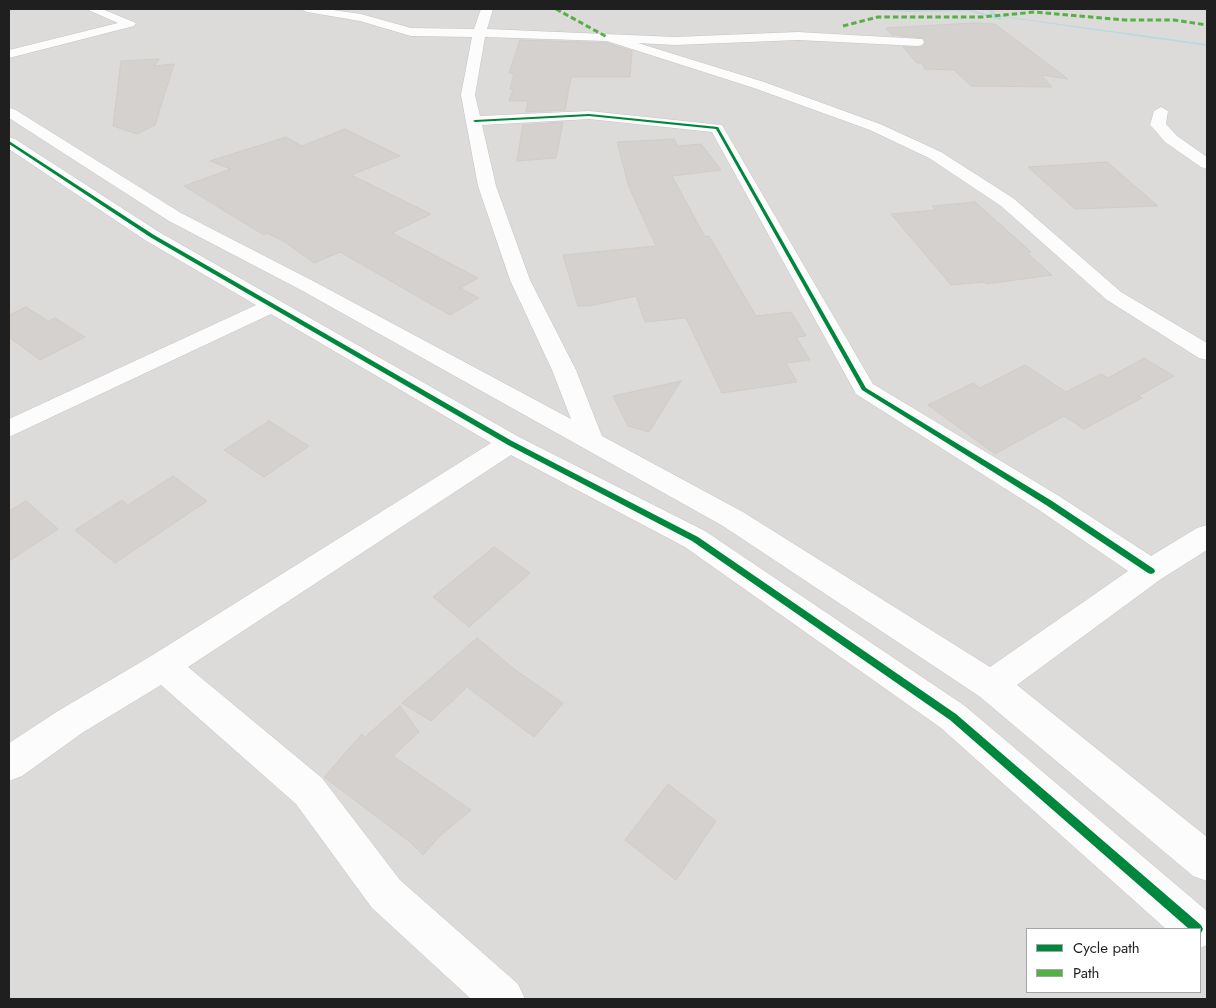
<!DOCTYPE html>
<html>
<head>
<meta charset="utf-8">
<style>
	body { margin:0 }
	#map { position:relative; width:1216px; height:1008px; overflow:hidden; background:#edebe8; font-family:Jost,sans-serif }
	canvas { display:block }
	.frame { position:absolute; inset:0; border:10px solid #1f1f1f; pointer-events:none }
	.legend { position:absolute; left:1026px; top:928px; width:175px; height:65px; box-sizing:border-box; background:#fff; border:1px solid #a5a5a5; margin:0; padding:6px 9px; list-style:none; font-size:15px; color:#1f1f1f }
	.legend li { display:flex; align-items:center; gap:10px; height:25px }
	.legend b { width:25px; border:1px solid #a5a5a5 }
</style>
</head>
<body>
<div id="map">
<canvas width="1216" height="1008"></canvas>
<div class="frame"></div>
<ul class="legend">
<li><b style="height:6px;background:#00873e"></b>Cycle path</li>
<li><b style="height:6px;background:#55b145"></b>Path</li>
</ul>
</div>
<script>
const g = document.querySelector('canvas').getContext('2d');
g.lineJoin = 'round';
function fill(path, color) {
  g.fillStyle = color;
  g.fill(path, 'evenodd');
}
function poly(rows) {
  const path = new Path2D();
  for (const r of rows) {
    path.moveTo(r[0], r[1]);
    for (let i = 2; i < r.length; i += 2) path.lineTo(r[i], r[i + 1]);
  }
  return path;
}
function trace(path, color, width, dash) {
  g.strokeStyle = color;
  g.lineWidth = width;
  g.lineCap = dash ? 'butt' : 'round';
  g.setLineDash(dash || []);
  g.stroke(path);
}
fill(poly([
	[9,9,1207,9,1207,999,9,999],
	[1027,929,1200,929,1200,992,1027,992]
]), '#dcdbd9');
fill(poly([
	[868,9,969,9,993,16,988,9,992,9,996,14,1009,17,1207,44,1207,46,996,16,1002,18,1000,20,969,11,906,12,868,9]
]), '#bbd7e1');
const building = poly([
	[973,23,995,24,1068,79,1041,75,1052,87,971,86,954,70,925,69,922,63,917,63,903,47,922,47,926,43,924,38,892,35,886,28,973,23],
	[520,40,607,43,632,51,630,77,571,77,565,110,526,112,528,101,509,101,513,89,510,89,514,73,509,73,520,40],
	[159,59,154,66,174,64,155,125,137,134,113,126,121,61,159,59],
	[563,122,556,158,517,161,523,125,563,122],
	[345,129,400,156,351,175,431,214,392,233,478,278,460,288,479,298,450,315,340,252,314,263,285,242,267,233,264,235,184,186,231,169,210,161,286,137,302,146,345,129],
	[674,139,678,146,701,144,721,170,672,176,705,237,709,236,756,316,791,312,806,336,796,337,810,360,786,363,797,382,722,393,686,318,645,322,636,296,589,306,578,306,563,255,656,246,629,187,617,142,674,139],
	[1107,162,1158,206,1075,209,1028,167,1107,162],
	[975,202,1031,252,1027,253,1052,275,986,284,984,282,951,285,891,214,936,210,932,206,975,202],
	[26,307,48,321,55,318,85,337,40,360,9,337,9,315,26,307],
	[1144,358,1174,376,1138,396,1142,398,1084,429,1064,416,995,454,928,405,973,383,980,388,1025,365,1066,392,1101,374,1108,378,1144,358],
	[681,381,649,432,628,426,613,396,681,381],
	[269,421,309,446,264,477,224,450,269,421],
	[173,476,207,501,115,563,75,530,122,500,128,505,173,476],
	[26,501,58,529,9,561,9,511,26,501],
	[494,547,530,573,469,627,433,597,494,547],
	[477,638,514,669,563,703,534,737,467,687,431,721,402,703,477,638],
	[400,706,419,732,393,756,471,810,440,836,423,855,410,842,324,777,362,734,365,737,400,706],
	[668,784,716,821,676,880,625,840,668,784]
]);
fill(building, '#d4d1ce');
trace(building, '#d0cdc9', 1);
const minor = poly([
	[86,9,102,9,136,23,134,26,9,58,9,50,118,23,86,9],
	[301,9,326,9,361,14,411,28,474,29,481,9,493,9,487,29,675,37,798,32,922,39,924,42,922,45,918,46,798,40,675,45,638,43,764,82,880,124,941,152,1013,198,1121,292,1207,343,1207,360,1199,358,1107,300,1001,206,929,158,870,130,754,88,607,41,485,37,475,95,480,116,589,111,722,125,873,384,1059,496,1151,556,1197,528,1207,525,1207,550,1161,579,1017,685,1207,837,1207,881,1193,876,979,696,723,526,301,290,169,221,9,118,9,108,14,109,181,213,315,282,571,419,552,370,510,280,478,186,461,95,472,37,411,36,360,21,307,12,301,9],
	[589,119,712,132,856,394,1039,510,1128,571,990,667,743,512,602,436,576,370,530,280,496,186,482,125,589,119],
	[1161,107,1168,111,1166,124,1177,136,1207,157,1207,169,1201,167,1165,142,1153,128,1150,125,1154,111,1161,107],
	[9,137,15,139,159,232,519,437,705,531,965,706,1207,911,1207,945,1200,948,1200,929,1166,929,941,728,685,547,511,455,188,667,322,778,400,880,518,984,525,999,471,999,372,908,296,804,161,685,82,733,22,776,9,781,9,743,58,711,151,656,491,443,271,314,9,437,9,419,256,305,145,240,9,149,9,137]
]);
trace(minor, '#c6c5c4', 1);
fill(minor, '#fcfcfc');
trace(poly([
	[556,9,607,37],
	[843,26,878,17,982,17,1035,12,1125,20,1174,20,1207,25]
]), '#55b145', 3, [5.5, 3]);
fill(poly([
	[589,114,718,127,866,388,1052,501,1154,569,1155,571,1154,573,1151,574,1148,573,1046,505,862,390,716,129,589,116,475,122,473,121,475,120,589,114],
	[9,141,154,235,512,441,698,537,956,714,1201,925,1203,929,1201,933,1200,933,1200,929,1189,929,950,720,692,541,508,445,150,237,9,144,9,141]
]), '#00873e');
</script>
</body>
</html>
